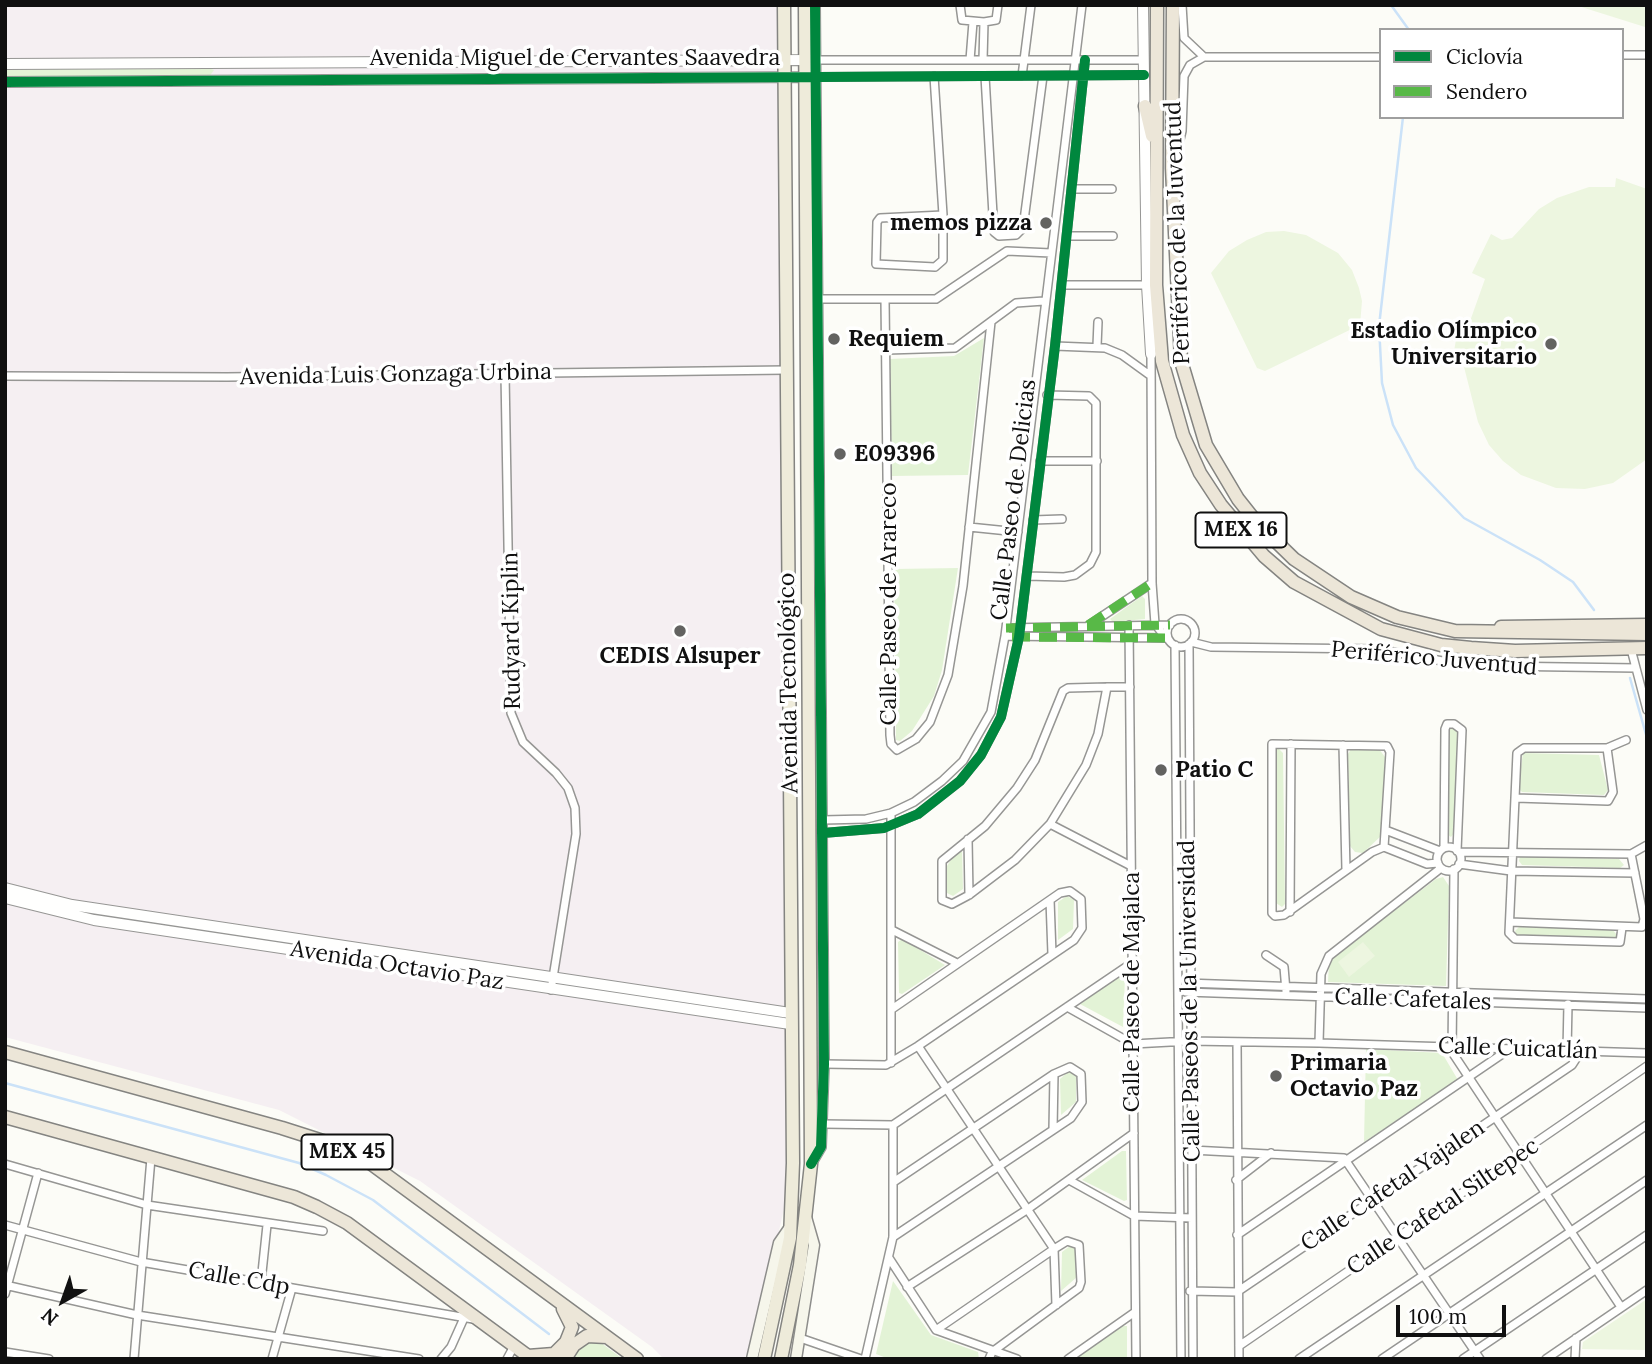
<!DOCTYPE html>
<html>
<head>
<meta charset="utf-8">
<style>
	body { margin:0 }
	#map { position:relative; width:1652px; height:1364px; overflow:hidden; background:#fcfcf7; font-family:Lora,serif }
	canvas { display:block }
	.frame { position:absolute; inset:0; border:7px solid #101010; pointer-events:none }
	.legend { position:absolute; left:1379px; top:28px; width:245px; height:91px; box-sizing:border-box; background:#fff; border:2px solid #9f9f9f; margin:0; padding:9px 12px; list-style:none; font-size:21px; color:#101010 }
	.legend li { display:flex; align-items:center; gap:14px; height:35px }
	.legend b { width:35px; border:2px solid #9f9f9f }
	.north { position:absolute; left:28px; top:1266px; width:70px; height:70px; -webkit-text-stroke:5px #fff; paint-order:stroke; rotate:220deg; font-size:19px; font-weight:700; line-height:28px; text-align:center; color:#101010 }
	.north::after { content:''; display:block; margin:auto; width:24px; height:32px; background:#101010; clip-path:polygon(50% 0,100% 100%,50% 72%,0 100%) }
	.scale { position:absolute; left:1396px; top:1305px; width:110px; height:32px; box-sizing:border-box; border:4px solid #101010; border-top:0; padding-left:9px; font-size:21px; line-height:24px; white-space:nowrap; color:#101010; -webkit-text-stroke:5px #fff; paint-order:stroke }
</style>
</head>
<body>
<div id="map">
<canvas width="1652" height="1364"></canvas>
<div class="frame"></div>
<ul class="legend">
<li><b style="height:9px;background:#00873e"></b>Ciclovía</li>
<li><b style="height:9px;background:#58b947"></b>Sendero</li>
</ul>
<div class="north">N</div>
<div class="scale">100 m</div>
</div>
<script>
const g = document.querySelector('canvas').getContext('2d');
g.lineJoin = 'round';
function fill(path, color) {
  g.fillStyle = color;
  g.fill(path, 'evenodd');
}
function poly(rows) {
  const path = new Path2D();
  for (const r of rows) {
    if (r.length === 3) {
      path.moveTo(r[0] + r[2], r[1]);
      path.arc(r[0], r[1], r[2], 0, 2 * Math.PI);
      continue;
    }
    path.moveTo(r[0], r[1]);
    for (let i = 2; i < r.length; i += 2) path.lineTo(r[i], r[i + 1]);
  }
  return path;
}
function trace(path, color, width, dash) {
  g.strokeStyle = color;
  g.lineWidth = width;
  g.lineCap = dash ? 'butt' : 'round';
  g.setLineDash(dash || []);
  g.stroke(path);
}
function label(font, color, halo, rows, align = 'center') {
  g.font = font + ' Lora,serif';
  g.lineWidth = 7;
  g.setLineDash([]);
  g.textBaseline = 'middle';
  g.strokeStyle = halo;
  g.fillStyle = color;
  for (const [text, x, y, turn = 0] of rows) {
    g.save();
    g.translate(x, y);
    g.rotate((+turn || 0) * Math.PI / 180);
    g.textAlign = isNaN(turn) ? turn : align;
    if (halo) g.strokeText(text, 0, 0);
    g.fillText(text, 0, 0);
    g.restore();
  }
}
fill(poly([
	[5,5,782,5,787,1195,757,1330,744,1359,664,1359,652,1347,420,1181,279,1110,5,1037]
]), '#f5eff2');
fill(poly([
	[208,68,214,70,206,81,5,82,5,69],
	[984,338,968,475,892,476,890,359,954,356],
	[958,568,942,670,934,696,912,731,900,741,896,740,894,569],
	[1142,596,1145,599,1145,619,1113,622,1110,619],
	[1452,725,1459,730,1455,832,1451,837,1445,833,1449,728],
	[1277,747,1283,753,1285,904,1282,907,1276,903,1274,753],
	[1351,749,1379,749,1385,757,1381,836,1363,853,1355,852,1350,846,1348,754],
	[1523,753,1599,755,1608,790,1604,795,1522,792,1518,788],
	[962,851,963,889,953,896,947,893,947,866,952,858],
	[1520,856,1619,859,1624,865,1620,868,1522,865,1519,861],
	[1443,877,1449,886,1446,986,1328,982,1329,963,1333,957,1436,879],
	[1067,896,1074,900,1073,929,1058,940,1058,902],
	[1519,927,1611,928,1618,936,1613,939,1517,936,1515,931],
	[902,939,945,965,902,994,899,993,898,942],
	[1122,975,1125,976,1123,1027,1080,1004],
	[1366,1049,1442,1053,1458,1080,1364,1142],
	[1069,1071,1076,1074,1076,1102,1061,1115,1060,1079],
	[1122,1151,1126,1151,1127,1200,1124,1201,1082,1180],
	[1070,1246,1077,1250,1077,1277,1061,1291,1062,1252],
	[893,1281,931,1335,978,1352,979,1359,889,1359,876,1354],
	[1122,1326,1127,1326,1127,1359,1075,1359],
	[597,1340,623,1359,569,1359,579,1343]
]), '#e3f3d6');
fill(poly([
	[1575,5,1647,5,1647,20,1645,27],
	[1616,178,1647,189,1647,459,1613,483,1585,489,1556,488,1521,475,1503,461,1489,445,1478,422,1464,367,1452,363,1459,322,1469,324,1485,279,1472,273,1491,234,1502,240,1512,238,1539,209,1557,198,1589,187,1615,187],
	[1284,231,1306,235,1338,253,1352,270,1359,288,1362,301,1360,325,1265,371,1257,368,1211,273,1229,251,1247,240,1266,232],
	[1363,942,1375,956,1349,977,1338,962],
	[1647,1299,1647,1350,1582,1349,1583,1342]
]), '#edf6e0');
trace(poly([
	[1391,5,1409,30],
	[1403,117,1379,326,1382,383,1393,425,1416,468,1464,518,1540,560,1573,582,1594,610],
	[1630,678,1647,738],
	[5,1083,299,1163,326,1175,373,1200,549,1334]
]), '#cbe2f8', 2.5);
const minor = poly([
	[960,5,962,20,984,22,996,20,998,5],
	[1182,5,1184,38,1204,57],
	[1622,55,1647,55],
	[815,60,1144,60],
	[970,60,973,22],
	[983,60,984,22],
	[934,76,943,215,943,260,935,267,876,264,877,222,880,218,943,215],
	[985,76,994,232,999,236,1016,235,1023,228,1043,76],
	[1022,76,1031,5],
	[816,77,1144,75],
	[1176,156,1182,131,1184,76,1190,65,1204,57,1381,57],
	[1072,189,1112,189],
	[1067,236,1113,236],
	[1062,285,1147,285],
	[817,299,936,299,1007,251,1051,253],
	[885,299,890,735,891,744,897,750,916,739,930,722,948,675,963,586,991,322],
	[1055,346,1105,348,1122,355,1151,376],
	[1097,346,1098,322],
	[887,350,955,348,1016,303,1044,301],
	[1151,354,1152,583,1155,624,1166,638],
	[505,374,511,713,523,742,556,773,568,788,575,808,576,834,551,990],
	[5,376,227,377,786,370],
	[1040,461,1097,461],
	[1033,520,1062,519],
	[969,527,1018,532],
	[1027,576,1064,577,1075,575,1090,564,1096,552,1096,403,1089,396,1047,395],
	[1181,633,14],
	[1089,625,1152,583],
	[1129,625,1136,1359],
	[1006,628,1170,625],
	[1005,636,1166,638],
	[1191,642,1211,647,1377,649,1448,662,1494,666,1636,668],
	[1189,644,1193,1359],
	[1175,645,1181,1359],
	[1631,649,1647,710],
	[1107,687,1098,734,1086,765,1050,824,1015,860,969,895,952,904,942,900,942,861,985,826,1017,788,1035,760,1063,691,1068,688,1107,687,1130,687],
	[1343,745,1346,870],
	[1607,748,1626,740],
	[1516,798,1608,801,1613,792,1607,748,1524,748,1517,753,1509,933,1515,939,1620,942,1622,928],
	[823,820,866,819,891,813,914,802,942,781,963,761,991,712,1005,636,1082,5],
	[1050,824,1131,866],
	[1388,831,1440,851],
	[823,833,884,828,918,814,960,781,981,755,1001,717,1019,637,1055,346,1085,60],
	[968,839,969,895],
	[1384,847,1390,752,1387,746,1272,744,1272,913,1275,916,1284,915,1372,852,1384,847,1427,864,1438,863],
	[1449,859,12],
	[1444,848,1445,729,1447,724,1454,724,1462,730,1457,851],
	[1459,852,1631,854,1647,845],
	[1459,864,1511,871,1635,873],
	[1454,869,1452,1052,1621,1307],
	[1050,900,1052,954],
	[1290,912,1291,744],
	[1510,922,1642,927,1644,919,1631,854],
	[892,930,957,963],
	[1266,955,1284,967,1286,991],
	[1186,983,1647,999],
	[1186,992,1647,1008],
	[1067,1007,1133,1044,1189,1041,1319,1043,1647,1053],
	[1237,1042,1239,1359],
	[1319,1043,1321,974,1329,956,1441,868],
	[918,1046,1054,1249,1056,1305],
	[1567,1051,1568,1004],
	[891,1063,891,813],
	[824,1064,886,1065,918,1046,1074,940,1082,928,1081,899,1070,891,1060,893,892,1009],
	[823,1124,893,1125],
	[893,1125,1132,963],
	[1053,1130,1054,1074],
	[1192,1150,1344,1158,1480,1359],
	[5,1164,147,1205,323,1231],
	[1069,1180,1134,1216,1192,1218],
	[1236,1180,1271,1153],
	[5,1225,141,1262,473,1319],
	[1237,1235,1511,1048],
	[893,1237,1071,1118,1082,1102,1081,1074,1070,1067,1054,1074,895,1181],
	[889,1258,936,1330,1017,1359],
	[261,1282,267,1225],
	[5,1285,137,1315,419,1359],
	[907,1287,1028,1209,1134,1133],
	[1190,1291,1237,1292,1572,1065,1581,1051],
	[5,1294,38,1173],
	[936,1330,1054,1249,1067,1241,1079,1245,1081,1282,1079,1288,992,1352,989,1359],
	[800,1338,861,1359],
	[1239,1346,1647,1066],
	[5,1352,49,1359],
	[134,1359,151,1158],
	[272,1359,292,1288],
	[441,1359,451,1347,464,1318],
	[507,1359,514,1346],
	[865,1359,893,1237,893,1125],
	[1068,1359,1135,1312],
	[1299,1359,1647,1125],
	[1382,1359,1647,1180],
	[1463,1359,1647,1235],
	[1546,1359,1647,1290],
	[1575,1359,1576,1338]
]);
const tertiary = poly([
	[1143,5,1147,285,1151,354],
	[5,64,810,60],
	[5,82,810,77],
	[5,888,72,905,790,1013],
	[5,898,94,920,790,1024],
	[811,1164,821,1147,824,1064,815,5]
]);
const secondary = poly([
	[752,1359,779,1243,790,1227],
	[796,1359,814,1245,806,1217]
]);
const primary = poly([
	[764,1359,790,1238,793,1163,784,5],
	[781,1359,800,1265,811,1164,805,5]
]);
const trunk = poly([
	[1157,5,1156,285,1162,361,1183,435,1200,473,1221,505,1264,556,1294,582,1381,629,1441,645,1471,648,1515,651,1647,648],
	[1173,5,1172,168,1181,361,1206,445,1238,499,1257,523,1294,559,1351,597,1397,617,1455,631,1647,634],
	[1145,106,1152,136],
	[1501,627,1647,625],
	[5,1052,282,1128,329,1143,366,1160,637,1359],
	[5,1117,294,1197,317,1207,347,1223,532,1359],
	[528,1356,554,1354,566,1342,572,1327,563,1309],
	[565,1359,574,1345,587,1336,607,1337]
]);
trace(minor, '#969694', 10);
trace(tertiary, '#969694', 12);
trace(secondary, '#8d8d8b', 13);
trace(primary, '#848481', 15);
trace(trunk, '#848481', 15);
trace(minor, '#fffffe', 7);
trace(tertiary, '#fffffe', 10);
trace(secondary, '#f6f6eb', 10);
trace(primary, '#eeebda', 12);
trace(trunk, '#ece6d8', 12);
trace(poly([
	[1088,625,1152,583],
	[1006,628,1170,625],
	[1012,637,1169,638]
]), '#58b947', 9, [18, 9]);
trace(poly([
	[5,82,1144,75],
	[823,833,884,828,918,814,960,781,981,755,1001,717,1019,637,1055,346,1085,60],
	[811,1164,821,1147,824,1064,815,5]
]), '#00873e', 10);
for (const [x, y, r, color] of [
	[1046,223,7,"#636361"],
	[834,339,7,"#636361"],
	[1551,344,7,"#636361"],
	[840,454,7,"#636361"],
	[680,631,7,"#636361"],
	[1161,770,7,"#636361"],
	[1276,1076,7,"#636361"]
]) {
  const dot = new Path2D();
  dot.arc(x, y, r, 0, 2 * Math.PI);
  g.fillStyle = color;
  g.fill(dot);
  trace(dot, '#fff', 2.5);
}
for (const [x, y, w] of [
	[1241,530,91],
	[347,1152,91]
]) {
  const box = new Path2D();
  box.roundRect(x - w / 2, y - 17.5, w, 35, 5);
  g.fillStyle = '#fff';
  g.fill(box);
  trace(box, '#101010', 2);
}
label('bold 21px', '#101010', null, [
	["MEX 16",1241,530],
	["MEX 45",347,1152]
]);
label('23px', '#101010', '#fff', [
	["Avenida Miguel de Cervantes Saavedra",575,58],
	["Periférico de la Juventud",1178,233,-92],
	["Avenida Luis Gonzaga Urbina",396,375,-1],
	["Calle Paseo de Delicias",1014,500,-83],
	["Calle Paseo de Arareco",889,604,-90],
	["Rudyard Kiplin",512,631,-91],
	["Periférico Juventud",1434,659,5],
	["Avenida Tecnológico",789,683,-91],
	["Avenida Octavio Paz",397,966,9],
	["Calle Paseo de Majalca",1132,992,-90],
	["Calle Cafetales",1413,1000,2],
	["Calle Paseos de la Universidad",1190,1001,-91],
	["Calle Cuicatlán",1518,1049,2],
	["Calle Cafetal Yajalen",1393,1186,-34],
	["Calle Cafetal Siltepec",1443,1207,-34],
	["Calle Cdp",239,1279,10]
]);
label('bold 23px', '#101010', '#fff', [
	["memos pizza",1032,223,"right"],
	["Estadio Olímpico",1537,331,"right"],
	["Universitario",1537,357,"right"],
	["Requiem",848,339],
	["E09396",854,454],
	["CEDIS Alsuper",680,656,"center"],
	["Patio C",1175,770],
	["Primaria",1290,1063],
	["Octavio Paz",1290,1089]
], 'left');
</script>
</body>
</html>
